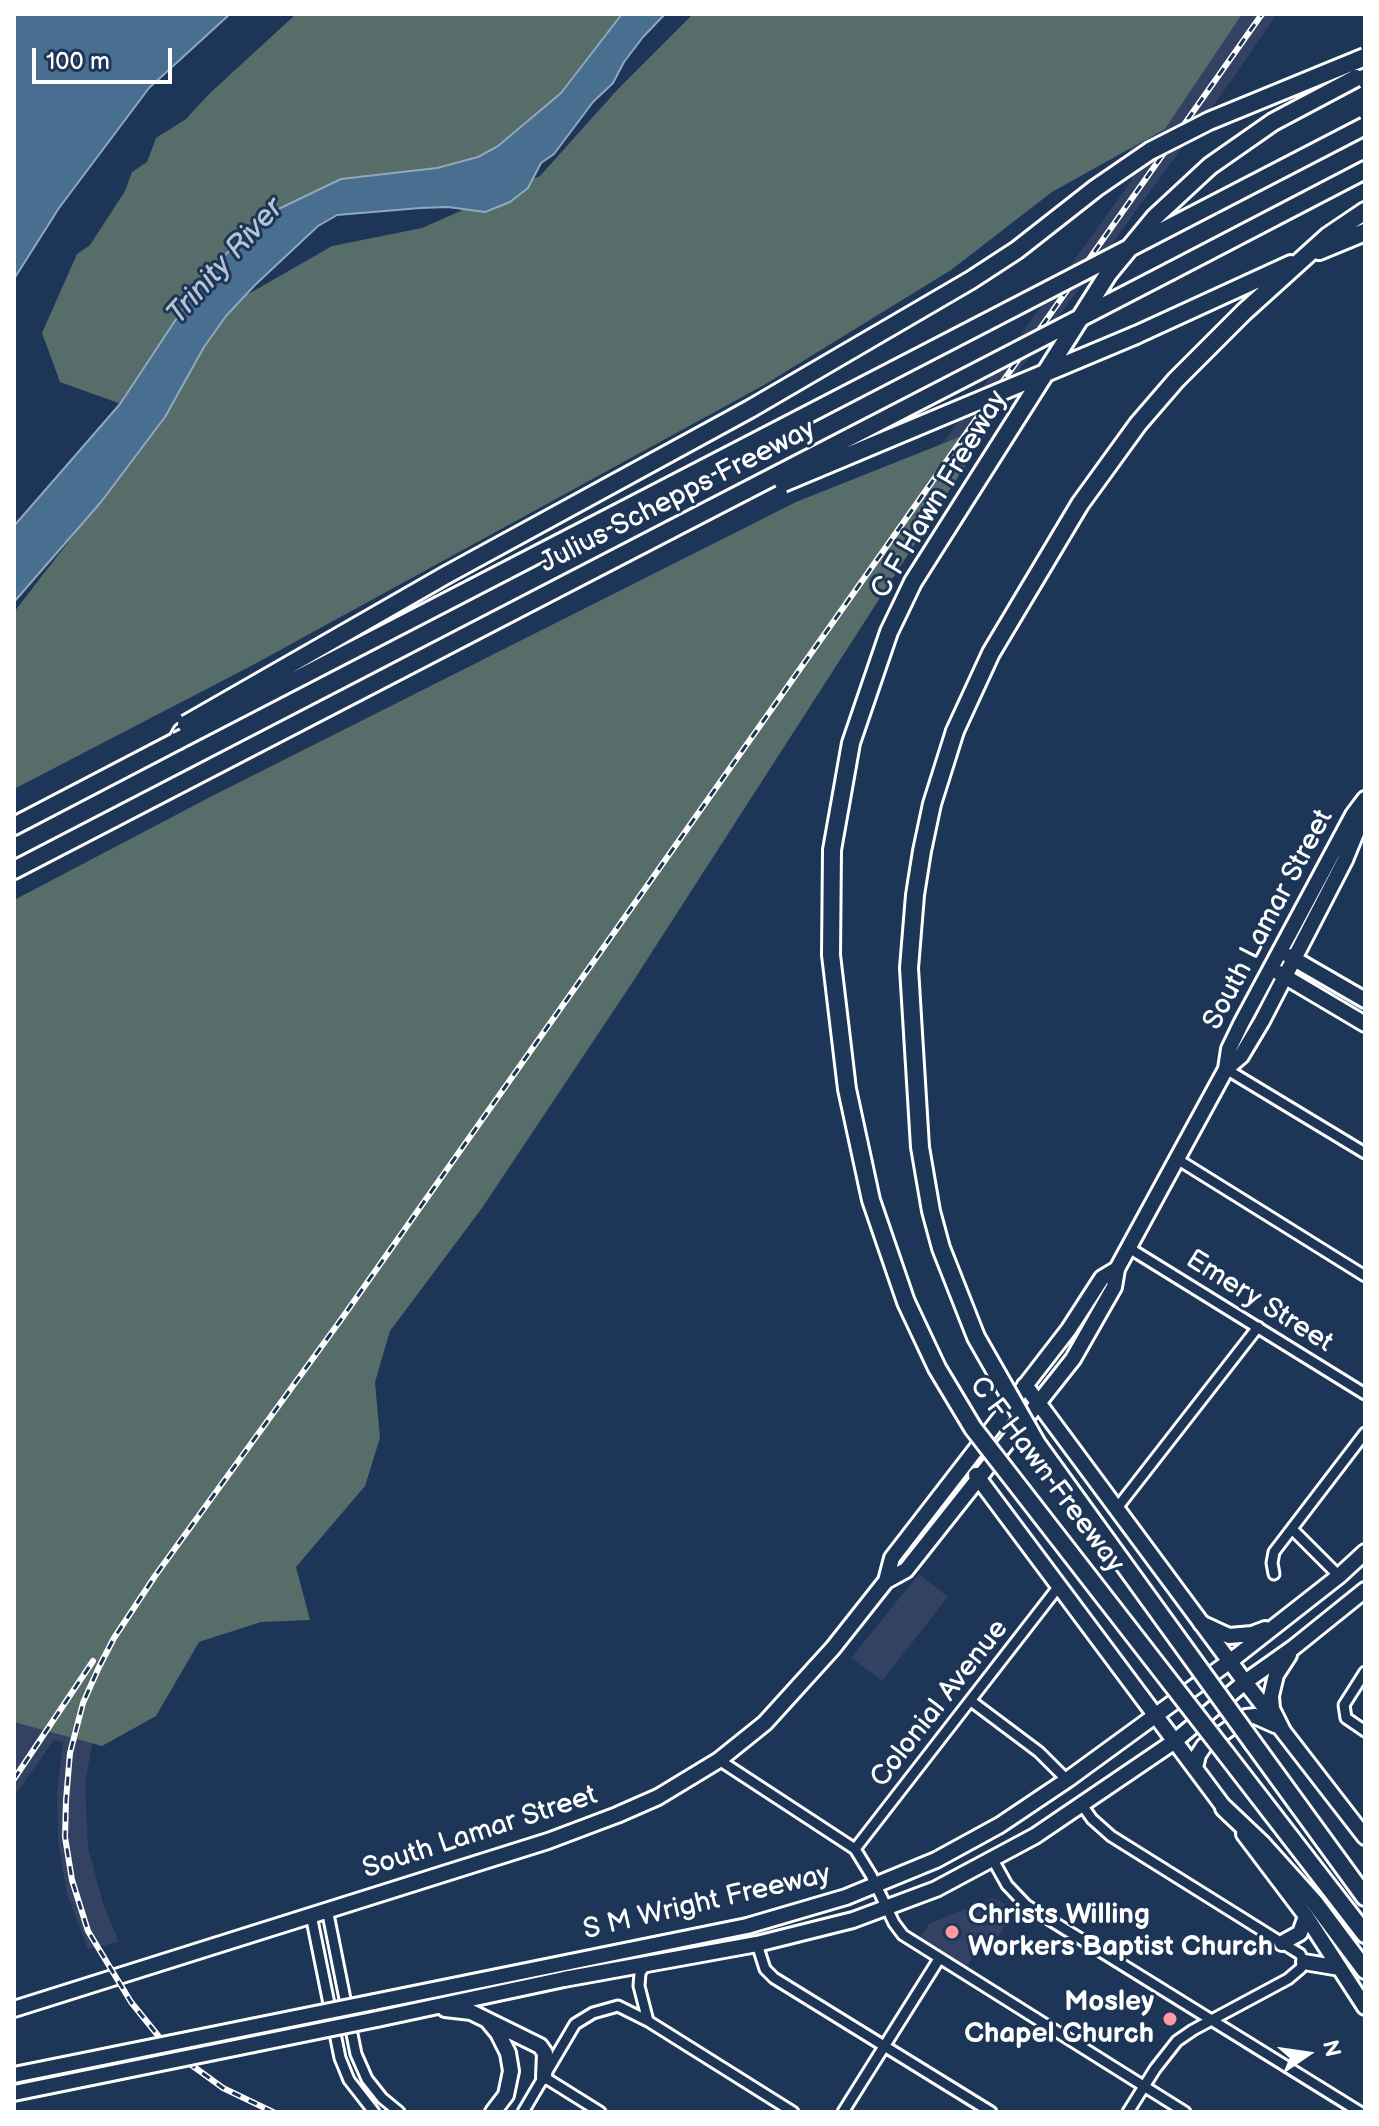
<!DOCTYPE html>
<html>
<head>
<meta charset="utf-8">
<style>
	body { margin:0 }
	#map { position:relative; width:1379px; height:2126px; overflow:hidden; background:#1d3557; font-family:"Balsamiq Sans",sans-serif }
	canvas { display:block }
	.frame { position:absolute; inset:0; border:16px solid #fff; pointer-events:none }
	.north { position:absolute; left:1267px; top:2014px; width:80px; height:80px; -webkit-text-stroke:6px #1d3557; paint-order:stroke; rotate:77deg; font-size:22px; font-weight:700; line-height:32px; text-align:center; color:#fff }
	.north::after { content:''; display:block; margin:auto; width:28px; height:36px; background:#fff; clip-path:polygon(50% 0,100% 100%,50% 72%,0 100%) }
	.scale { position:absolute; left:32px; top:48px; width:140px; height:36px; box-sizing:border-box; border:4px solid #fff; border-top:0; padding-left:10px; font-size:24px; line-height:28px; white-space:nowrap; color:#fff; -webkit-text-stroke:6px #1d3557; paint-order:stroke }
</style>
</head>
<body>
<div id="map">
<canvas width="1379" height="2126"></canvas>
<div class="frame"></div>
<div class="north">N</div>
<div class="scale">100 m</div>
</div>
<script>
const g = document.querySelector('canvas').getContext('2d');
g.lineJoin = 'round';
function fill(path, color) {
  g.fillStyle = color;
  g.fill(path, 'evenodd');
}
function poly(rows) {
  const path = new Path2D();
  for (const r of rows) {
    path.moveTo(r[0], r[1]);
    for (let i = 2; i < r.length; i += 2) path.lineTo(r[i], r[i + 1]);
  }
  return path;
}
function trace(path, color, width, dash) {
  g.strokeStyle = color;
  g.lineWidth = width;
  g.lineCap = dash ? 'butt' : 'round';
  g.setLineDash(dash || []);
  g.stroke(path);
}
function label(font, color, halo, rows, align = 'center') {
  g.font = font + ' "Balsamiq Sans",sans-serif';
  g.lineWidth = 6;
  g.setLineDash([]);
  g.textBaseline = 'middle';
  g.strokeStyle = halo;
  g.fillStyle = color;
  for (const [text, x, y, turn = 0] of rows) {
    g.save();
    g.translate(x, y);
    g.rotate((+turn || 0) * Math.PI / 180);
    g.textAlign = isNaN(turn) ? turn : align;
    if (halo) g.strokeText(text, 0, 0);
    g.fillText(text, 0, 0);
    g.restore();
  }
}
fill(poly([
	[1220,14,1277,14,1229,84,1031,354,162,1593,101,1695,85,1784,88,1848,103,1903,119,1942,88,1949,67,1894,58,1841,57,1793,63,1742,54,1740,14,1797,14,1716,890,516,1132,180,1129,146],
	[919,1574,948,1597,882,1681,851,1658],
	[992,1898,1015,1909,998,1937,989,1932,966,1968,919,1938,929,1924]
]), '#334262');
fill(poly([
	[296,14,622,14,561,93,498,146,478,157,436,168,341,179,268,214,223,256,198,286,121,404,60,382,42,333,77,254,90,245,125,191,132,172,147,162,156,138,186,119,209,94],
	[693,14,1242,14,1165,129,1052,192,951,270,764,385,251,666,14,789,14,612,165,417,178,360,231,304,332,246,422,228,540,176,618,89],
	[992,424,632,983,482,1208,390,1331,375,1382,380,1438,365,1486,296,1567,310,1620,261,1622,199,1642,156,1716,102,1746,14,1722,14,900,216,794,796,502]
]), '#566d69');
const water = poly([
	[14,14,230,14,149,88,59,208,14,279,14,14],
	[622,14,665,14,643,37,624,62,613,83,593,102,554,154,541,163,528,188,510,202,485,212,448,207,420,208,337,215,318,226,255,285,226,316,204,347,165,417,101,502,14,602,14,526,120,404,198,286,243,235,268,214,341,179,437,168,478,157,498,146,561,93,622,14]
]);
fill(water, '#486e90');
trace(water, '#91a8bc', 2);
const minor = poly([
	[1226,1069,1365,1153],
	[1177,1159,1365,1276],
	[1129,1248,1365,1394],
	[1117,1508,1258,1327],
	[1292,1529,1339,1576],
	[1274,1574,1272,1563,1274,1552,1365,1433],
	[1365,1672,1344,1705,1346,1718,1365,1731],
	[971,1701,1039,1752,1067,1780],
	[719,1760,855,1849,871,1875,894,1923,903,1935,1185,2112],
	[1082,1805,1092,1819,1111,1836,1282,1943,1300,1954,1303,1960,1301,1968,1288,1979,1193,2030,1177,2041,1155,2069,1128,2112],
	[855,1849,1059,1586],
	[993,1860,1007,1885,1026,1905,1360,2112],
	[327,1909,356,2054,367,2079,382,2098,399,2112],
	[311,1915,340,2058,349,2080,374,2112],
	[757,1944,765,1969,774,1978,991,2112],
	[645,1965,640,1973,639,1986,648,2021],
	[544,2077,600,2112],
	[523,2112,575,2024,593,2013,618,2006,648,2021,793,2112],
	[843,2112,939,1959]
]);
const secondary = poly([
	[1289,956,1365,1000],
	[1279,973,1365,1024],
	[1226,1069,1241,1056,1262,1021,1345,860,1365,811],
	[1117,1269,1102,1278,1069,1329,892,1558,886,1581,906,1570,1073,1359,1114,1287,1117,1269,1226,1069,1229,1049,1241,1024,1353,815,1365,799],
	[1025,1385,1245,1682,1365,1837],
	[976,1475,1229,1814],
	[1195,1768,1198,1755,1204,1746,1246,1717,1255,1716,1275,1725],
	[1244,1834,1306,1916,1365,2007],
	[1282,1943,1300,1933,1306,1916],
	[1304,1962,1340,1968],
	[14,2009,548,1841,617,1815,658,1797,719,1760,765,1723,833,1648,886,1581]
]);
const primary = poly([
	[1201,1623,1229,1636,1252,1634,1265,1629],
	[1282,1729,1272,1709,1271,1696,1276,1675,1289,1655],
	[374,2002,747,1926,846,1897,936,1860,1000,1825,1067,1780,1237,1656,1339,1576,1365,1552],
	[445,2009,471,2012,540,2046,545,2053,544,2077],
	[377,2019,564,1979,757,1944,853,1920,936,1889,1035,1836,1175,1741,1245,1682,1293,1648,1365,1590],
	[488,2021,498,2033,508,2053,511,2071,506,2095,493,2112]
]);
const motorway = poly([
	[1319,251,1365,232],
	[1171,271,1365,170],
	[1136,335,1291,264],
	[955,731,991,653,1080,504,1138,424,1176,380,1244,312,1328,236,1365,211],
	[14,826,177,741,182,732],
	[14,870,670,530],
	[1253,1743,1365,1897],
	[1226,1754,1365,1934],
	[1224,1808,1262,1844,1315,1903,1365,1970]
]);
trace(minor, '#fff', 15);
trace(secondary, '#fff', 20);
trace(primary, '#fff', 20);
trace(motorway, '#fff', 22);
trace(minor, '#1d3557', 9);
trace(secondary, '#1d3557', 14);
trace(primary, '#1d3557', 14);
trace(motorway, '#1d3557', 16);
const rail = poly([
	[14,1779,93,1661],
	[273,2112,223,2088,168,2048,131,2002,88,1931,72,1880,65,1837,66,1800,70,1753,83,1703,99,1667,114,1638,155,1576,340,1321,1262,14]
]);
trace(rail, '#fff', 6);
trace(rail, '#1d3557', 3, [9]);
const primaryBridge = poly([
	[14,2075,374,2002],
	[14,2093,377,2019]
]);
const motorwayBridge = poly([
	[783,483,1136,335],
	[670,530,1171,271],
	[186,724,446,575,750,409,971,280,1017,250,1096,188,1150,151,1209,121,1365,57],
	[955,731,932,804,922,851,915,895,909,968,920,1147,931,1211,941,1248,976,1337,1037,1444,1253,1743],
	[177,741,1365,126],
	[1226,1754,973,1428,937,1368,906,1302,871,1200,847,1089,831,955,832,850,851,743,889,632,913,582,1108,274,1155,217,1210,166,1273,122,1356,78]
]);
trace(primaryBridge, '#fff', 20, []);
trace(motorwayBridge, '#fff', 22, []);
trace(primaryBridge, '#1d3557', 14);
trace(motorwayBridge, '#1d3557', 16);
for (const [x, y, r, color] of [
	[952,1932,8,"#ff9aa2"],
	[1170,2019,8,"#ff9aa2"]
]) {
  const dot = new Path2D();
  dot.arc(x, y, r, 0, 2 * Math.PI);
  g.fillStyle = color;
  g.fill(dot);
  trace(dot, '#1d3557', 3);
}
label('28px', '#fff', '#1d3557', [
	["C F Hawn Freeway",940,495,-59],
	["Julius Schepps Freeway",678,497,-27],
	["South Lamar Street",1269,920,-62],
	["Emery Street",1259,1302,32],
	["C F Hawn Freeway",1046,1475,53],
	["Colonial Avenue",940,1704,-52],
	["South Lamar Street",480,1833,-18],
	["S M Wright Freeway",707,1903,-13]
]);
label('bold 28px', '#fff', '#1d3557', [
	["Christs Willing",968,1916],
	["Workers Baptist Church",968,1948],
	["Mosley",1154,2003,"right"],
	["Chapel Church",1154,2035,"right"]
], 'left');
label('italic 30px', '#b6c5d3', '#1d3557', [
	["Trinity River",226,262,-48]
]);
</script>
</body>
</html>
